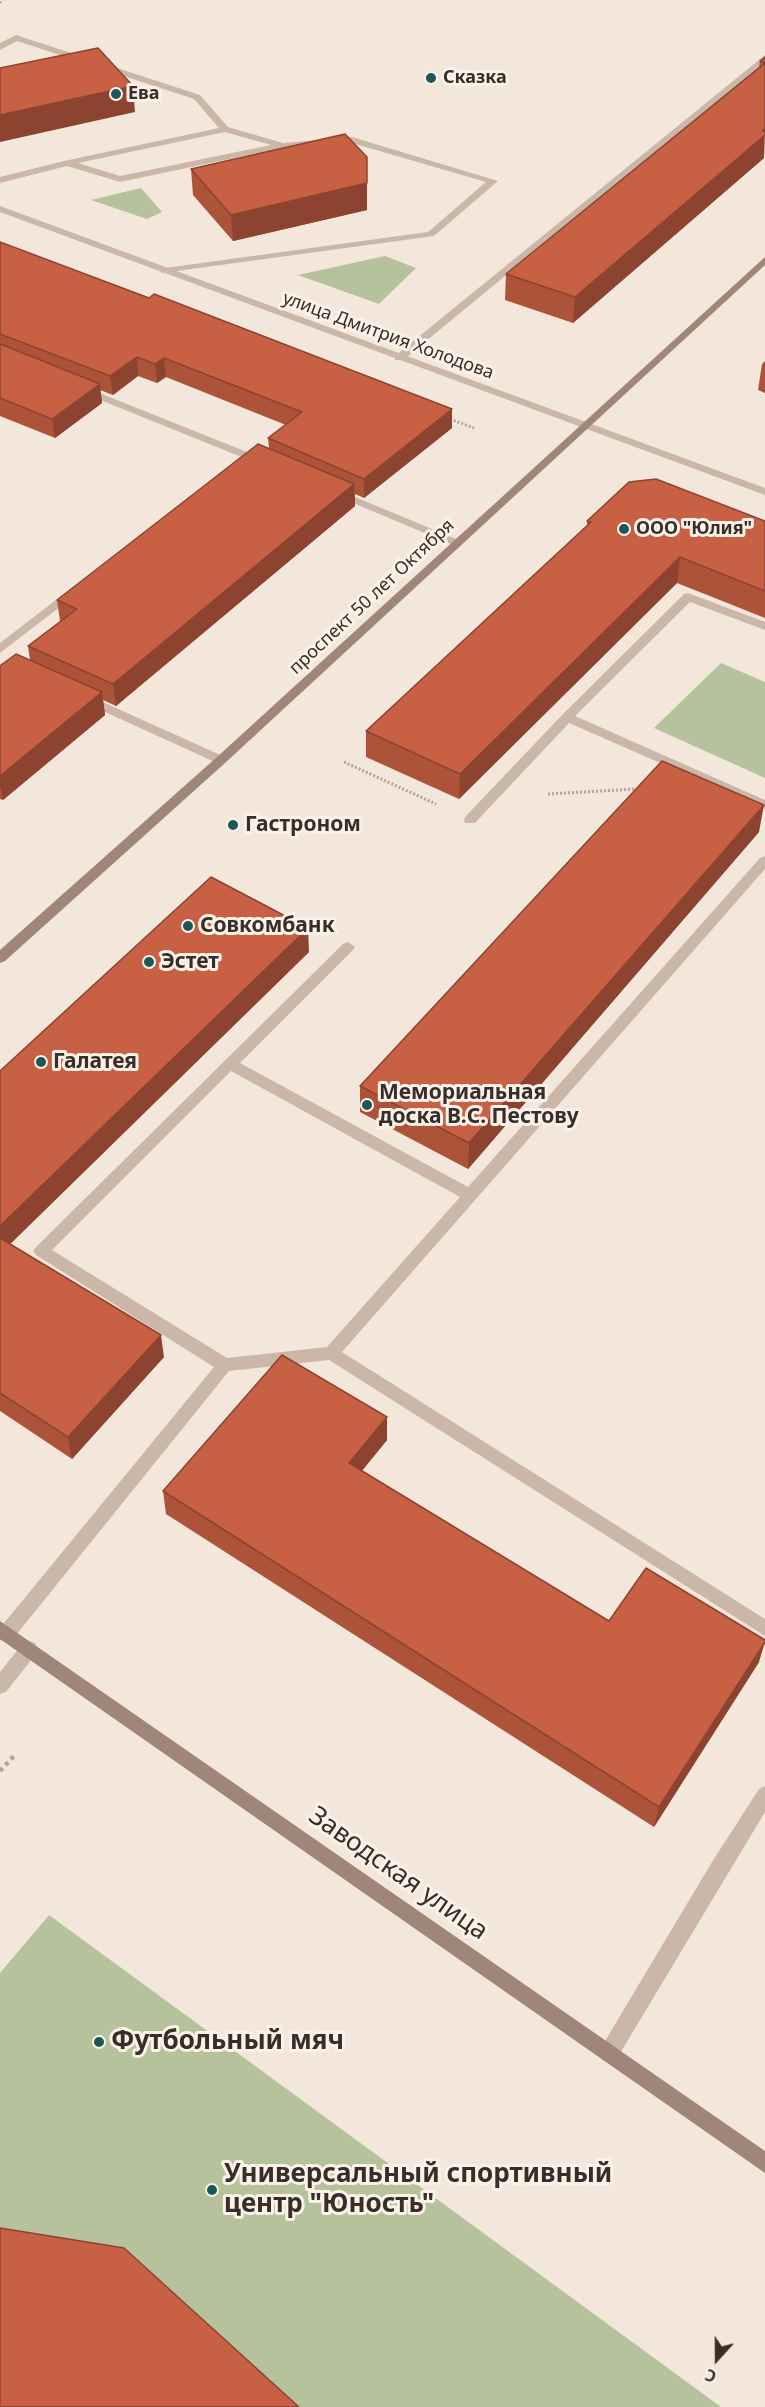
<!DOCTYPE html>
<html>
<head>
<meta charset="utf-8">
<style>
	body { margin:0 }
	#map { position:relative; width:765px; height:2407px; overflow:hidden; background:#f3e7dc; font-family:"Noto Sans",sans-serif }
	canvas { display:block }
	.north { position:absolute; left:687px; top:2329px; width:60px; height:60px; -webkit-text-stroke:4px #faf2e9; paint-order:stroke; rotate:201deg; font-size:16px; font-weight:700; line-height:24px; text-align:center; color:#382d28 }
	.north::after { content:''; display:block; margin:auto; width:21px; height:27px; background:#382d28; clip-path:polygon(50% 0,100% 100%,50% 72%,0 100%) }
</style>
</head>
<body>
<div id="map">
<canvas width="765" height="2407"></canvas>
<div class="north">С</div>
</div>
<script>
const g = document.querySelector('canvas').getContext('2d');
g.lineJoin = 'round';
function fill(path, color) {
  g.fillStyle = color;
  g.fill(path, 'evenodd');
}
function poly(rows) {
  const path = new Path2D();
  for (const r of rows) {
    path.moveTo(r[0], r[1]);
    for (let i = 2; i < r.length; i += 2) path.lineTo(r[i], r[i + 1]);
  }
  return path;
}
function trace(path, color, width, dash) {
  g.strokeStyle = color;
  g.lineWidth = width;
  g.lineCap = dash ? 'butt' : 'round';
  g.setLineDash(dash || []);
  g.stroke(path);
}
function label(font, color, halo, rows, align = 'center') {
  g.font = font + ' "Noto Sans",sans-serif';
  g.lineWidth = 6;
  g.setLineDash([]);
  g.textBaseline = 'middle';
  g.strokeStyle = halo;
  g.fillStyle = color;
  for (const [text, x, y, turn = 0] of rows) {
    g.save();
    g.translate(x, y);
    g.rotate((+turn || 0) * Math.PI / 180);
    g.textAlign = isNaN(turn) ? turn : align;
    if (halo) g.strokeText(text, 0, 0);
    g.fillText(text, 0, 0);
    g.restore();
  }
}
fill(poly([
	[141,188,162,212,147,219,91,200],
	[385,256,416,268,379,304,298,275],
	[721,663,765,682,765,778,654,728],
	[49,1915,721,2407,0,2407,0,1973]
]), '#b6c29b');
trace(poly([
	[0,3,3,0]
]), '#b7a192', 2, [2, 2]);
trace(poly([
	[450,419,474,428],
	[344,762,436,804],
	[548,794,636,789]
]), '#b7a192', 3, [2, 2]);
trace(poly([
	[0,1771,14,1756]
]), '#b7a192', 4.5, [4, 4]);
fill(poly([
	[16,35,200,95,228,127,283,143,352,137,498,181,434,236,162,273,160,271,165,268,428,232,486,182,352,143,282,148,120,182,67,166,0,183,0,177,64,161,219,128,194,99,17,41,0,50,0,43,16,35],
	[225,132,271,145,120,176,78,163,225,132],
	[765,55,765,62,403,360,395,360,395,356,765,55],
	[82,386,267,460,268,462,263,465,259,464,78,391,77,389,82,386],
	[338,490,461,541,463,543,461,545,453,545,334,495,332,493,338,490],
	[74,586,80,590,78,593,0,653,0,643,74,586],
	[688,593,765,622,765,630,690,602,575,716,765,800,765,809,569,723,475,823,465,823,464,820,465,817,563,714,684,594,688,593],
	[87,695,225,757,227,760,225,763,217,763,83,702,83,696,87,695],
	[765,856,765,869,342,1352,765,1619,765,1636,329,1360,229,1371,12,1640,6,1642,0,1640,0,1628,214,1367,36,1255,33,1251,36,1247,343,944,348,942,355,947,353,950,240,1063,468,1187,760,858,765,856],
	[231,1071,460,1197,327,1347,227,1358,52,1250,231,1071],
	[765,1786,765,1812,616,2060,609,2063,602,2060,599,2053,602,2046,712,1862,759,1789,765,1786]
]), '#cbb7a7');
fill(poly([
	[0,206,765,488,765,495,0,212,0,206],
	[29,1641,35,1643,38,1649,35,1655,6,1692,0,1694,0,1672,23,1643,29,1641]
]), '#cbb7a7');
fill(poly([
	[765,257,765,265,225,763,5,961,0,963,0,950,217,757,765,257],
	[0,1621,765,2151,765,2173,0,1639,0,1621]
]), '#9f8679');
fill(poly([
	[765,57,764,158,573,323,505,300,506,274,759,67,760,61],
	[191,169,367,210,233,241,193,195],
	[0,242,452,428,364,498,355,494,355,506,116,706,103,700,105,715,3,800,0,799,0,666,30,660,28,646,60,621,57,600,269,448,268,438,286,425,166,377,157,383,138,376,113,395,100,390,102,403,55,438,0,416],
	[765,361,765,393,758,390,762,364],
	[587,521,765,521,765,618,677,583,459,799,366,757,366,731,587,526],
	[759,832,468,1169,360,1112,360,1086],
	[309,952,10,1244,164,1357,72,1459,0,1411,0,1071],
	[387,1417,387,1440,362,1471,609,1621,759,1662,654,1827,166,1514,163,1491]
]), '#ac533a');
fill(poly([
	[133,86,135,112,0,142,0,115],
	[765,128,764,158,573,323,575,297],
	[367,157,367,210,233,241,231,215],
	[137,357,138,376,113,395,110,376],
	[164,358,166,377,157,383,155,364],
	[100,384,102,403,55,438,52,419],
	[452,409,452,428,364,498,364,479],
	[354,484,355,506,116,706,113,684],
	[680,557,677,583,459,799,460,774],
	[102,692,105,715,3,800,0,785,0,776],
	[764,805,759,832,468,1169,469,1143],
	[308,928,309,952,0,1254,0,1226],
	[161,1335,164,1357,72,1459,68,1437],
	[387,1417,387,1440,349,1486,349,1463],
	[765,1642,759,1662,654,1827,659,1807]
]), '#8c4430');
const building = poly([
	[98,48,133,86,0,115,0,68,98,48],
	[765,57,765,128,762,131,765,131,765,135,575,297,506,274,765,63,760,61,765,57],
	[345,134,367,157,367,183,231,215,191,169,345,134],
	[0,242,149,298,154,294,452,409,364,479,268,438,302,412,164,358,155,364,137,357,110,376,0,334,0,242],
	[0,344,100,384,52,419,0,398,0,344],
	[258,444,354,484,113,684,28,646,77,609,57,600,258,444],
	[656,479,765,521,765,591,680,557,460,774,366,731,591,522,587,521,629,482,656,479],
	[16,654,102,692,0,776,0,666,16,654],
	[662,761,764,805,469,1143,360,1086,662,761],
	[211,877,308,928,0,1226,0,1071,211,877],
	[0,1238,161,1335,68,1437,0,1393,0,1238],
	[282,1355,387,1417,349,1463,609,1621,646,1568,765,1640,765,1642,659,1807,163,1491,282,1355],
	[0,2228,124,2248,299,2407,0,2407,0,2228]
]);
fill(building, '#c86144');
trace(building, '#8c4430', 1.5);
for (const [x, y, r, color] of [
	[431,78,6,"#1c585a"],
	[116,94,6,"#1c585a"],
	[624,529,6,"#1c585a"],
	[233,825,6,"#1c585a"],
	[188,926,6,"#1c585a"],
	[149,962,6,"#1c585a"],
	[41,1062,6,"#1c585a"],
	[367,1105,6,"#1c585a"],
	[99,2042,6,"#1c585a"],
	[212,2190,6,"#1c585a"]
]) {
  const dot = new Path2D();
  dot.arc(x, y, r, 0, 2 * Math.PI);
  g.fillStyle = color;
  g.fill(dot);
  trace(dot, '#faf2e9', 2);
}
label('bold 18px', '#382d28', '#faf2e9', [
	["Сказка",443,78],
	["Ева",128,94],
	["ООО \"Юлия\"",636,529]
], 'left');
label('18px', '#382d28', '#faf2e9', [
	["улица Дмитрия Холодова",388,336,20],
	["проспект 50 лет Октября",372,597,-43]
]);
label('bold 21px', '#382d28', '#faf2e9', [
	["Гастроном",245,825],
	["Совкомбанк",200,926],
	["Эстет",161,962],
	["Галатея",53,1062],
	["Мемориальная",379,1093],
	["доска В.С. Пестову",379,1117]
], 'left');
label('26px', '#382d28', '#faf2e9', [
	["Заводская улица",398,1874,35]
]);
label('bold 26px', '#382d28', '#faf2e9', [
	["Футбольный мяч",111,2042],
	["Универсальный спортивный",224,2175],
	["центр \"Юность\"",224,2205]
], 'left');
</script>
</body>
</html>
